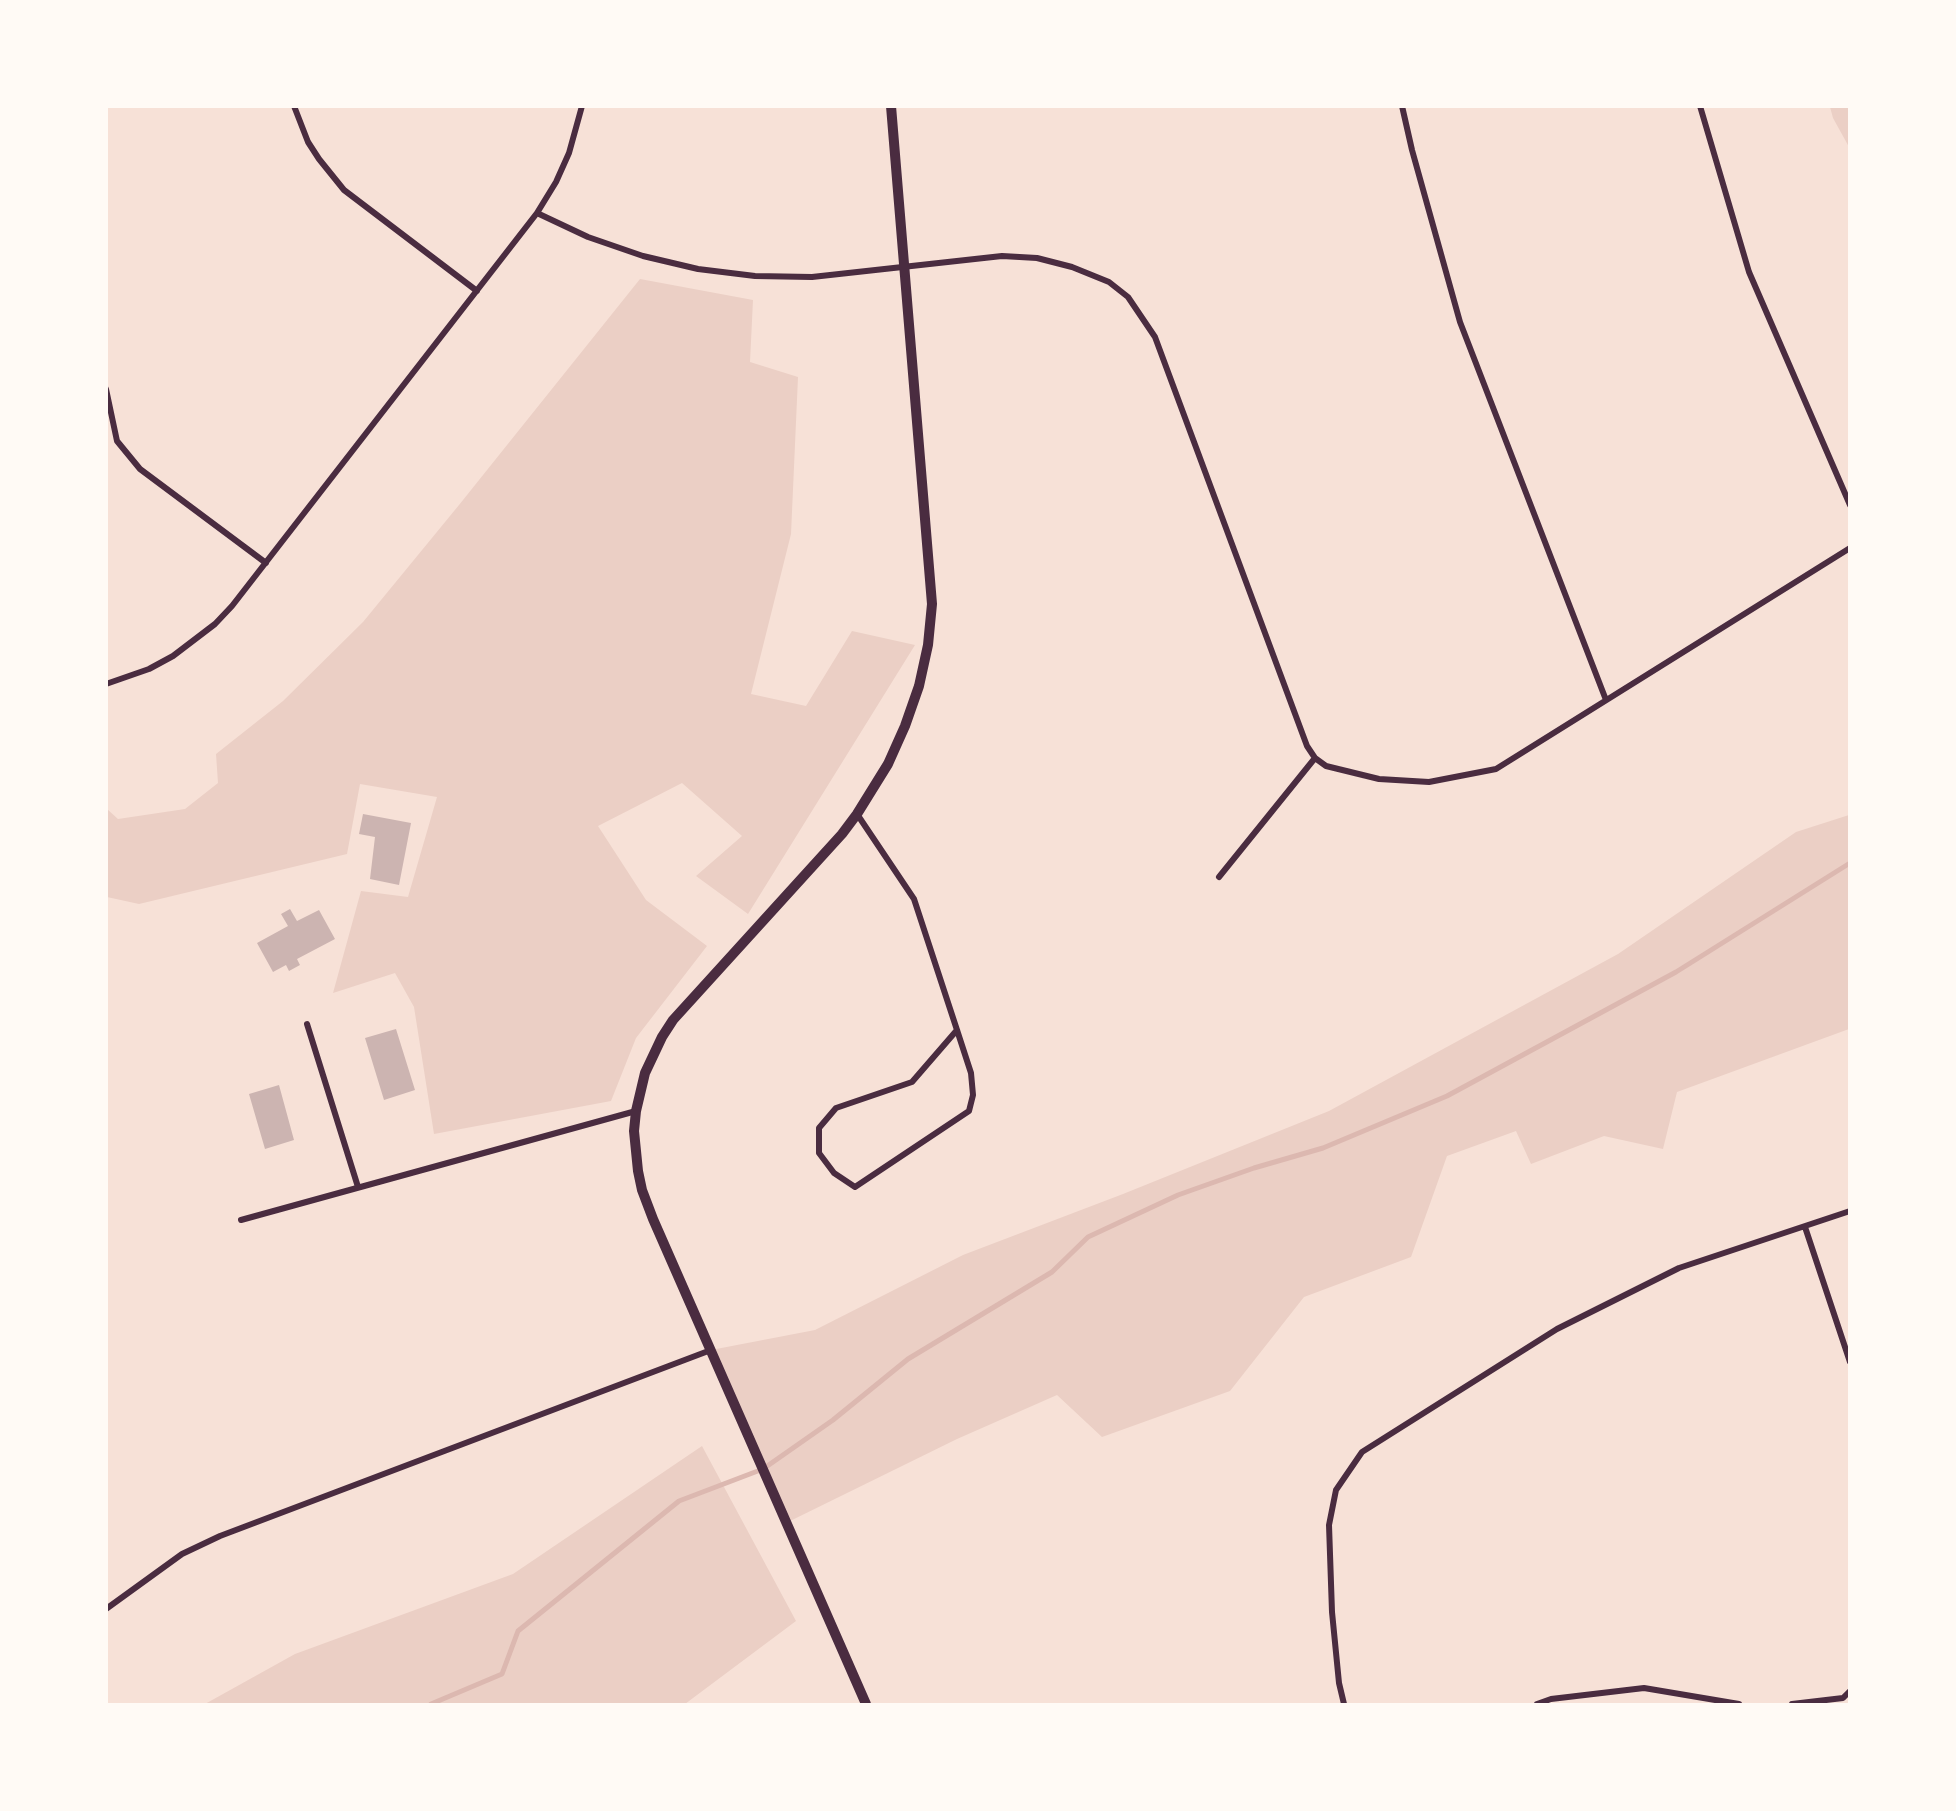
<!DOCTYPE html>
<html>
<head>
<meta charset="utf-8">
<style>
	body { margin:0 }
	#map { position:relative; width:1956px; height:1811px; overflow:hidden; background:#f7e1d7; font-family:Inter,sans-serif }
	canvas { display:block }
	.frame { position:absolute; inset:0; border:108px solid #fffaf5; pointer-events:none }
</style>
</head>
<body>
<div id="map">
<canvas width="1956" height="1811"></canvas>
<div class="frame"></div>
</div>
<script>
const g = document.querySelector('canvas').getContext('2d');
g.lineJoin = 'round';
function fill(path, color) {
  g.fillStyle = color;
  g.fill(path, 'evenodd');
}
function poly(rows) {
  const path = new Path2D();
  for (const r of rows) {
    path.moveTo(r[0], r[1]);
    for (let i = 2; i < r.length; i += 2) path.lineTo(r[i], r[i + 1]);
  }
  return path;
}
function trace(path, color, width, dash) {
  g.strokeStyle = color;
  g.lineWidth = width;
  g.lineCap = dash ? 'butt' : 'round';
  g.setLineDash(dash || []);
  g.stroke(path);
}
fill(poly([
	[1830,107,1849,107,1849,147,1833,118],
	[640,279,753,300,750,362,798,377,791,534,751,694,806,706,852,631,915,645,748,914,696,876,742,836,682,783,598,826,646,900,707,946,636,1038,611,1101,434,1134,414,1007,395,973,333,993,361,891,408,897,437,797,360,784,347,854,139,904,107,897,107,809,118,819,185,809,218,783,216,754,283,701,363,622,459,505],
	[1849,815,1849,1029,1677,1092,1663,1149,1604,1136,1531,1164,1516,1131,1447,1156,1411,1257,1304,1297,1230,1391,1102,1437,1057,1395,957,1439,786,1523,711,1350,815,1330,963,1255,1123,1194,1329,1111,1618,954,1796,832],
	[702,1446,796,1621,685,1704,205,1704,295,1654,513,1574]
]), '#ebcfc5');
trace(poly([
	[431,1704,502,1674,518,1631,679,1501,763,1469,833,1420,908,1359,1052,1272,1088,1237,1178,1195,1254,1168,1323,1148,1447,1096,1676,972,1850,863]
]), '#dcb8b0', 5);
fill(poly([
	[363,814,411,823,399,885,370,879,375,837,359,834],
	[290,909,297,921,319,910,335,939,297,959,300,965,289,971,286,965,273,972,257,943,288,926,281,914],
	[396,1029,415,1090,384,1100,365,1038],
	[279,1085,294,1140,265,1149,249,1094]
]), '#ccb4b1');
trace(poly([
	[294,106,308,142,319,159,344,190,477,291],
	[1402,106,1412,150,1460,322,1606,700],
	[1700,106,1749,272,1850,505],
	[537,213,588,237,643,256,698,269,755,276,812,277,1002,256,1037,258,1072,267,1109,282,1128,297,1155,337,1307,746,1315,758,1326,766,1379,779,1429,782,1496,769,1850,548],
	[106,389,117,441,140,469,266,563],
	[106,684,149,669,173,656,215,624,232,606,537,213,556,182,569,153,582,106],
	[857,814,914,899,957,1030],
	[1219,877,1315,758],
	[307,1024,358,1187],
	[957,1030,971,1073,973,1095,969,1111,855,1187,834,1173,819,1153,819,1128,836,1108,912,1082,957,1030],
	[241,1220,636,1111],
	[1805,1227,1850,1362],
	[106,1609,182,1554,220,1536,711,1350],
	[1344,1704,1339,1683,1332,1612,1329,1525,1336,1490,1362,1452,1557,1329,1679,1268,1850,1211],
	[1537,1704,1551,1699,1644,1688,1739,1704],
	[1792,1704,1843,1698,1850,1691]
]), '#4a2c40', 6);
trace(poly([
	[866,1704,653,1219,642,1190,638,1171,634,1131,636,1111,645,1073,662,1037,673,1020,842,834,857,814,888,764,905,726,919,686,928,645,932,604,891,106]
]), '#4a2c40', 10);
</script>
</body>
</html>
